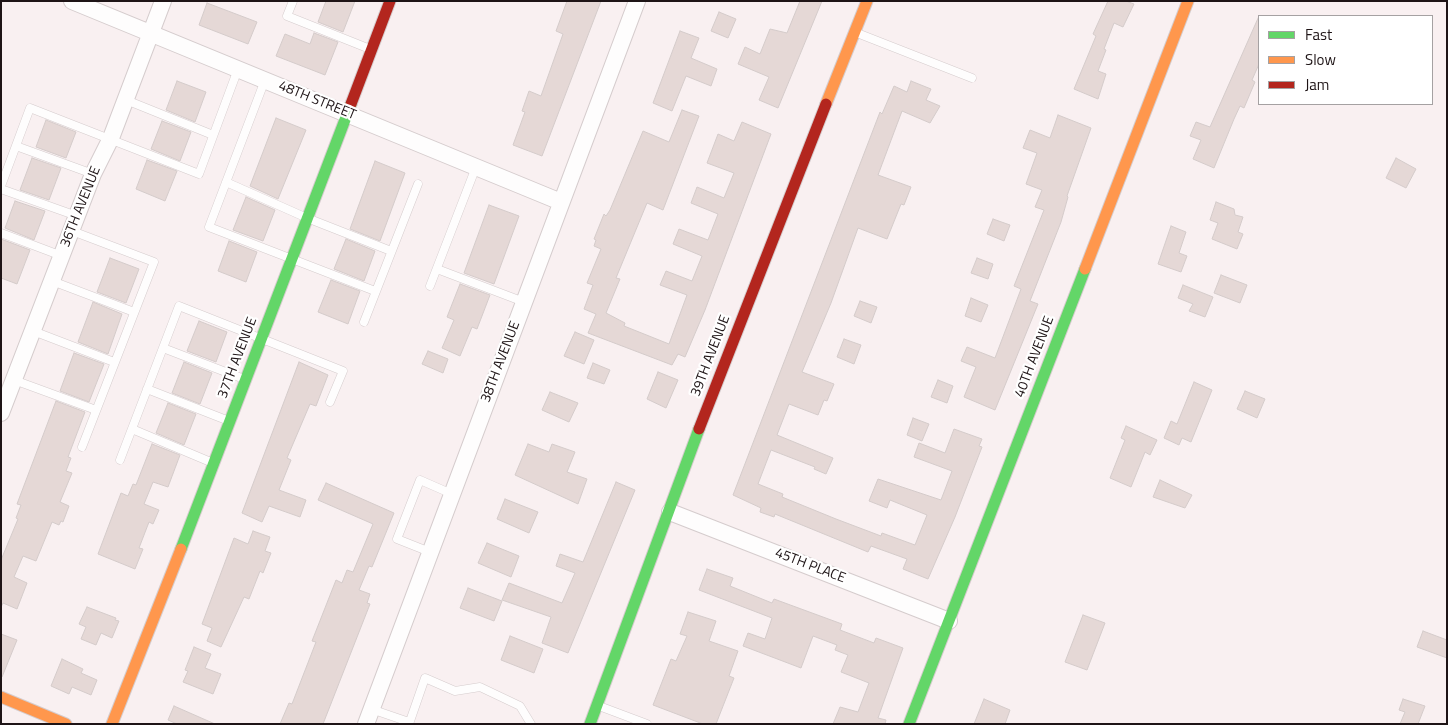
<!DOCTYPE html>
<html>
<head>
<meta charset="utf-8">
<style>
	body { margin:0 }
	#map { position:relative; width:1448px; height:725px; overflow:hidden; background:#f9f0f1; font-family:"Titillium Web",sans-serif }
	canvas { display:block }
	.frame { position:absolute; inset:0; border:2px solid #1e1416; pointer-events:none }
	.legend { position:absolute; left:1258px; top:15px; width:175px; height:90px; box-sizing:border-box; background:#fff; border:1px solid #a5a1a2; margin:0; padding:6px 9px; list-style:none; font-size:15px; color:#1e1416 }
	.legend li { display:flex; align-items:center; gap:10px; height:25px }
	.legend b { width:25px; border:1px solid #a5a1a2 }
</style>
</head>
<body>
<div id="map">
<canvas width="1448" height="725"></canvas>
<div class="frame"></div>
<ul class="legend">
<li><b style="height:6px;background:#63d668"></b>Fast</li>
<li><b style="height:6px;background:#ff974d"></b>Slow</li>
<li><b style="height:6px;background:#b3261e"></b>Jam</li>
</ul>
</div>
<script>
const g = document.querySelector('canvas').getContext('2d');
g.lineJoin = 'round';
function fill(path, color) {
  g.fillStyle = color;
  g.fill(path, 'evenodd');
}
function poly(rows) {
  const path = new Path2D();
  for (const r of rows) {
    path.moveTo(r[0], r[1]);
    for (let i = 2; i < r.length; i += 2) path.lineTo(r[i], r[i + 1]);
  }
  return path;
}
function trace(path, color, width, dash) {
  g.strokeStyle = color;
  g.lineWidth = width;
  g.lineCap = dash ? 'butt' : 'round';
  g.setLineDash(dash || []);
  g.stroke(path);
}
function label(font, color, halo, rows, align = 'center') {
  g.font = font + ' "Titillium Web",sans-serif';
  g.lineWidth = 4.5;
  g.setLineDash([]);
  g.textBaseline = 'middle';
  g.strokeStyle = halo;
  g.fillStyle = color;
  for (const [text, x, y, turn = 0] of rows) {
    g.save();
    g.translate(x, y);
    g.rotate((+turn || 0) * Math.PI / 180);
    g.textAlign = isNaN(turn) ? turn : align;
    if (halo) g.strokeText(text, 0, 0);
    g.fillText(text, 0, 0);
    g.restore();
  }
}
const building = poly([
	[326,1,355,1,343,32,318,22,326,1],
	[567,1,601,1,542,156,513,145,525,112,522,111,529,91,541,96,563,34,556,31,567,1],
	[800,1,822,1,778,108,759,100,769,77,738,64,745,47,760,54,770,29,787,33,800,1],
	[1108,1,1126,1,1134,4,1123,27,1114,23,1104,49,1106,50,1098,71,1106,74,1098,99,1074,89,1096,36,1093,34,1108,1],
	[207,3,257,22,248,44,199,25,207,3],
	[719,12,736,19,728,38,711,31,719,12],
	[1259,16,1259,64,1252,80,1255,82,1244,108,1240,106,1234,119,1214,168,1193,159,1201,140,1190,136,1196,122,1210,127,1259,16],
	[680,31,699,38,691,58,717,69,711,86,686,76,672,111,653,103,680,31],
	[314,33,338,42,325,75,276,56,285,34,310,44,314,33],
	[177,81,206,92,195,122,166,110,177,81],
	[911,81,931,89,926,100,940,106,930,123,902,111,878,175,911,187,904,205,901,204,887,239,858,228,831,303,802,372,834,384,827,401,824,400,818,415,789,404,777,435,833,458,826,474,814,469,815,467,771,450,758,484,783,494,782,497,836,519,881,536,882,533,915,545,927,515,890,500,887,508,869,501,878,479,941,500,952,471,914,457,919,443,945,453,954,429,982,439,979,446,982,447,955,517,928,579,903,569,907,559,871,546,868,552,775,514,774,517,760,512,761,508,733,495,880,112,882,114,894,86,907,92,911,81],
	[682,110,699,116,663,210,647,203,616,278,620,279,606,313,625,323,624,326,669,344,687,295,660,285,666,271,692,281,702,256,673,244,679,229,708,240,718,214,691,203,697,187,724,198,734,173,707,163,718,134,734,141,742,122,771,134,705,310,685,357,678,354,672,365,588,333,596,314,584,309,593,285,587,283,601,249,594,246,596,240,594,239,604,214,606,216,610,210,643,131,669,142,682,110],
	[1058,115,1091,128,1067,196,1068,197,1061,222,1030,301,1038,304,995,410,964,397,976,367,961,361,967,347,995,358,1021,289,1014,286,1044,210,1035,207,1042,190,1026,184,1037,153,1023,148,1030,130,1050,138,1058,115],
	[276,118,306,130,278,199,250,186,276,118],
	[46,120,76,132,66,158,36,147,46,120],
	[162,121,191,132,180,161,151,149,162,121],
	[32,158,61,168,49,200,20,190,32,158],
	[1396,158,1416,169,1406,188,1386,178,1396,158],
	[147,160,177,171,165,201,136,189,147,160],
	[375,161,405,173,380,241,350,229,375,161],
	[246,197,275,210,263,241,233,230,246,197],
	[15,201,45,211,34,240,5,228,15,201],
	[1216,202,1234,209,1235,215,1243,217,1238,232,1243,234,1237,249,1212,239,1218,223,1210,220,1216,202],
	[489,205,519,216,494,284,464,273,489,205],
	[993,219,1010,225,1004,241,987,234,993,219],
	[1171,226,1186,232,1179,253,1187,256,1181,272,1158,264,1171,226],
	[1,239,30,250,17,284,1,278,1,239],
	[346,239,375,251,364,281,334,269,346,239],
	[229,241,257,252,246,282,218,271,229,241],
	[110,258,139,269,126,303,97,292,110,258],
	[977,258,993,264,988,279,971,273,977,258],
	[1221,275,1247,285,1240,303,1214,293,1221,275],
	[331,280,360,291,348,324,318,312,331,280],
	[460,284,490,295,477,329,472,327,460,356,442,348,454,320,447,317,460,284],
	[1183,285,1213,297,1205,317,1189,311,1193,304,1178,298,1183,285],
	[971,298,988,305,981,322,965,316,971,298],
	[860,301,877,307,871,323,854,316,860,301],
	[93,302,122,314,108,354,78,342,93,302],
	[199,321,227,332,216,362,187,351,199,321],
	[575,332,594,340,584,364,564,356,575,332],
	[844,339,861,345,854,364,837,357,844,339],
	[428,351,448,359,443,373,422,364,428,351],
	[74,353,104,364,89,402,60,391,74,353],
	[184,362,212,373,200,404,172,393,184,362],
	[299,362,328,375,316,406,310,404,287,458,291,460,279,490,306,500,300,517,269,506,262,522,242,513,299,362],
	[593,363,610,370,604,384,587,378,593,363],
	[658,372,678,380,666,408,647,399,658,372],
	[938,380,953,386,947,403,931,397,938,380],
	[1194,382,1212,390,1191,442,1182,438,1179,445,1164,438,1171,421,1177,424,1194,382],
	[1245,391,1265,399,1257,418,1237,409,1245,391],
	[550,392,578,403,569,422,542,410,550,392],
	[56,401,85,412,68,457,71,458,66,471,72,473,60,502,69,506,63,522,61,521,59,525,52,522,36,561,23,556,14,577,27,583,17,609,3,603,1,607,1,560,18,519,16,518,21,505,17,504,56,401],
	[168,403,196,414,184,445,156,433,168,403],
	[913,418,929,424,922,441,907,435,913,418],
	[1126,426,1157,440,1150,455,1145,452,1131,487,1110,478,1125,440,1121,438,1126,426],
	[152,444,180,455,168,487,153,482,144,504,159,510,153,524,149,522,139,548,143,549,135,569,98,554,121,493,128,496,133,484,136,485,152,444],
	[528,444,549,452,552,444,575,452,567,472,587,479,578,504,515,475,528,444],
	[1160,480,1192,495,1185,508,1153,497,1160,480],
	[616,482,635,490,568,653,542,643,551,617,502,600,509,583,562,603,575,573,556,566,560,554,583,562,616,482],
	[326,483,394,513,372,567,369,566,359,590,370,594,367,603,370,604,323,724,280,724,289,703,292,704,316,642,312,641,336,580,342,583,347,570,353,572,373,524,318,500,326,483],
	[505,499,538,512,529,533,497,519,505,499],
	[253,531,270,537,265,551,271,553,263,573,260,571,249,599,244,597,221,647,207,641,212,628,202,624,234,538,248,544,253,531],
	[487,543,519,556,511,577,478,563,487,543],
	[707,569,733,578,730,586,772,603,774,599,842,624,840,630,874,643,876,638,903,648,878,718,886,720,885,724,833,724,840,707,858,712,869,683,841,672,848,655,835,650,837,645,813,636,801,668,743,646,748,633,765,639,772,618,699,590,707,569],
	[468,588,502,601,494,621,460,608,468,588],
	[87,607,116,618,115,620,119,621,112,638,101,633,96,645,81,639,86,627,79,624,87,607],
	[688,612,716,621,709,641,738,651,729,676,734,678,716,724,703,724,653,705,671,659,676,661,687,636,680,634,688,612],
	[1083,615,1105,623,1087,670,1065,662,1083,615],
	[1423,631,1447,640,1447,658,1417,647,1423,631],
	[1,634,17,640,2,677,1,676,1,634],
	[510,636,543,649,534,673,501,660,510,636],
	[194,647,211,654,205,668,221,674,213,694,183,682,188,671,185,670,194,647],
	[62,659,83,669,81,673,97,680,91,695,72,687,69,694,51,686,62,659],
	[984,699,1010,710,1005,724,974,724,984,699],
	[1403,699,1425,706,1418,724,1400,724,1405,712,1399,710,1403,699],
	[174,706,215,724,177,724,168,720,174,706]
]);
fill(building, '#e5d8d6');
trace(building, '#d4cbca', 1);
const lane = poly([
	[293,1,287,16,370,49],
	[857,33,972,78],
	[265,80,209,227,375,291],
	[126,100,213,135],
	[16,146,93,174],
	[226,182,307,218,391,251],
	[1,186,30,108,199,174,238,69],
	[1,189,77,216],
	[72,231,154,262,82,447],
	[1,233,62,256],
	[437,269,524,302],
	[52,281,134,312],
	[430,286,476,167],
	[364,322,418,184],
	[33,331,114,362],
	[163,348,244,379],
	[14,380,96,410],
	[147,389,229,421],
	[132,429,213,463],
	[120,460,179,306,343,371,330,402],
	[430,552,397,539,420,480,452,494],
	[599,706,647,724],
	[371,709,409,722],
	[409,724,425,678,455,691,480,687,520,706,531,724]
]);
const street = poly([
	[72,1,561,202],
	[1,413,93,174,111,138,163,1],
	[670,512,949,621],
	[366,724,637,1]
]);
const fast = poly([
	[181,549,351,104],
	[590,724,699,429],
	[909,724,1085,269]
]);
const slow = poly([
	[826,104,867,1],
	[1085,269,1188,1],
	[1,697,66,724],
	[112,724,181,549]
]);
const jam = poly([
	[351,104,390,1],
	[699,429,826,104]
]);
trace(lane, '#d5cccd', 9);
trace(street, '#d5cccd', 18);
trace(fast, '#d5cccd', 13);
trace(slow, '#d5cccd', 13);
trace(jam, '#d5cccd', 13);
trace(lane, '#fefdfd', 8);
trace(street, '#fefdfd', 16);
trace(fast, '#63d668', 11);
trace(slow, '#ff974d', 11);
trace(jam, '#b3261e', 11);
label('14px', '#1e1416', '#fff', [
	["48TH STREET",317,101,22],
	["36TH AVENUE",81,207,-68],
	["39TH AVENUE",711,356,-69],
	["40TH AVENUE",1035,357,-69],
	["37TH AVENUE",238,358,-69],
	["38TH AVENUE",501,362,-69],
	["45TH PLACE",810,566,21]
]);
</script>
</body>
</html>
